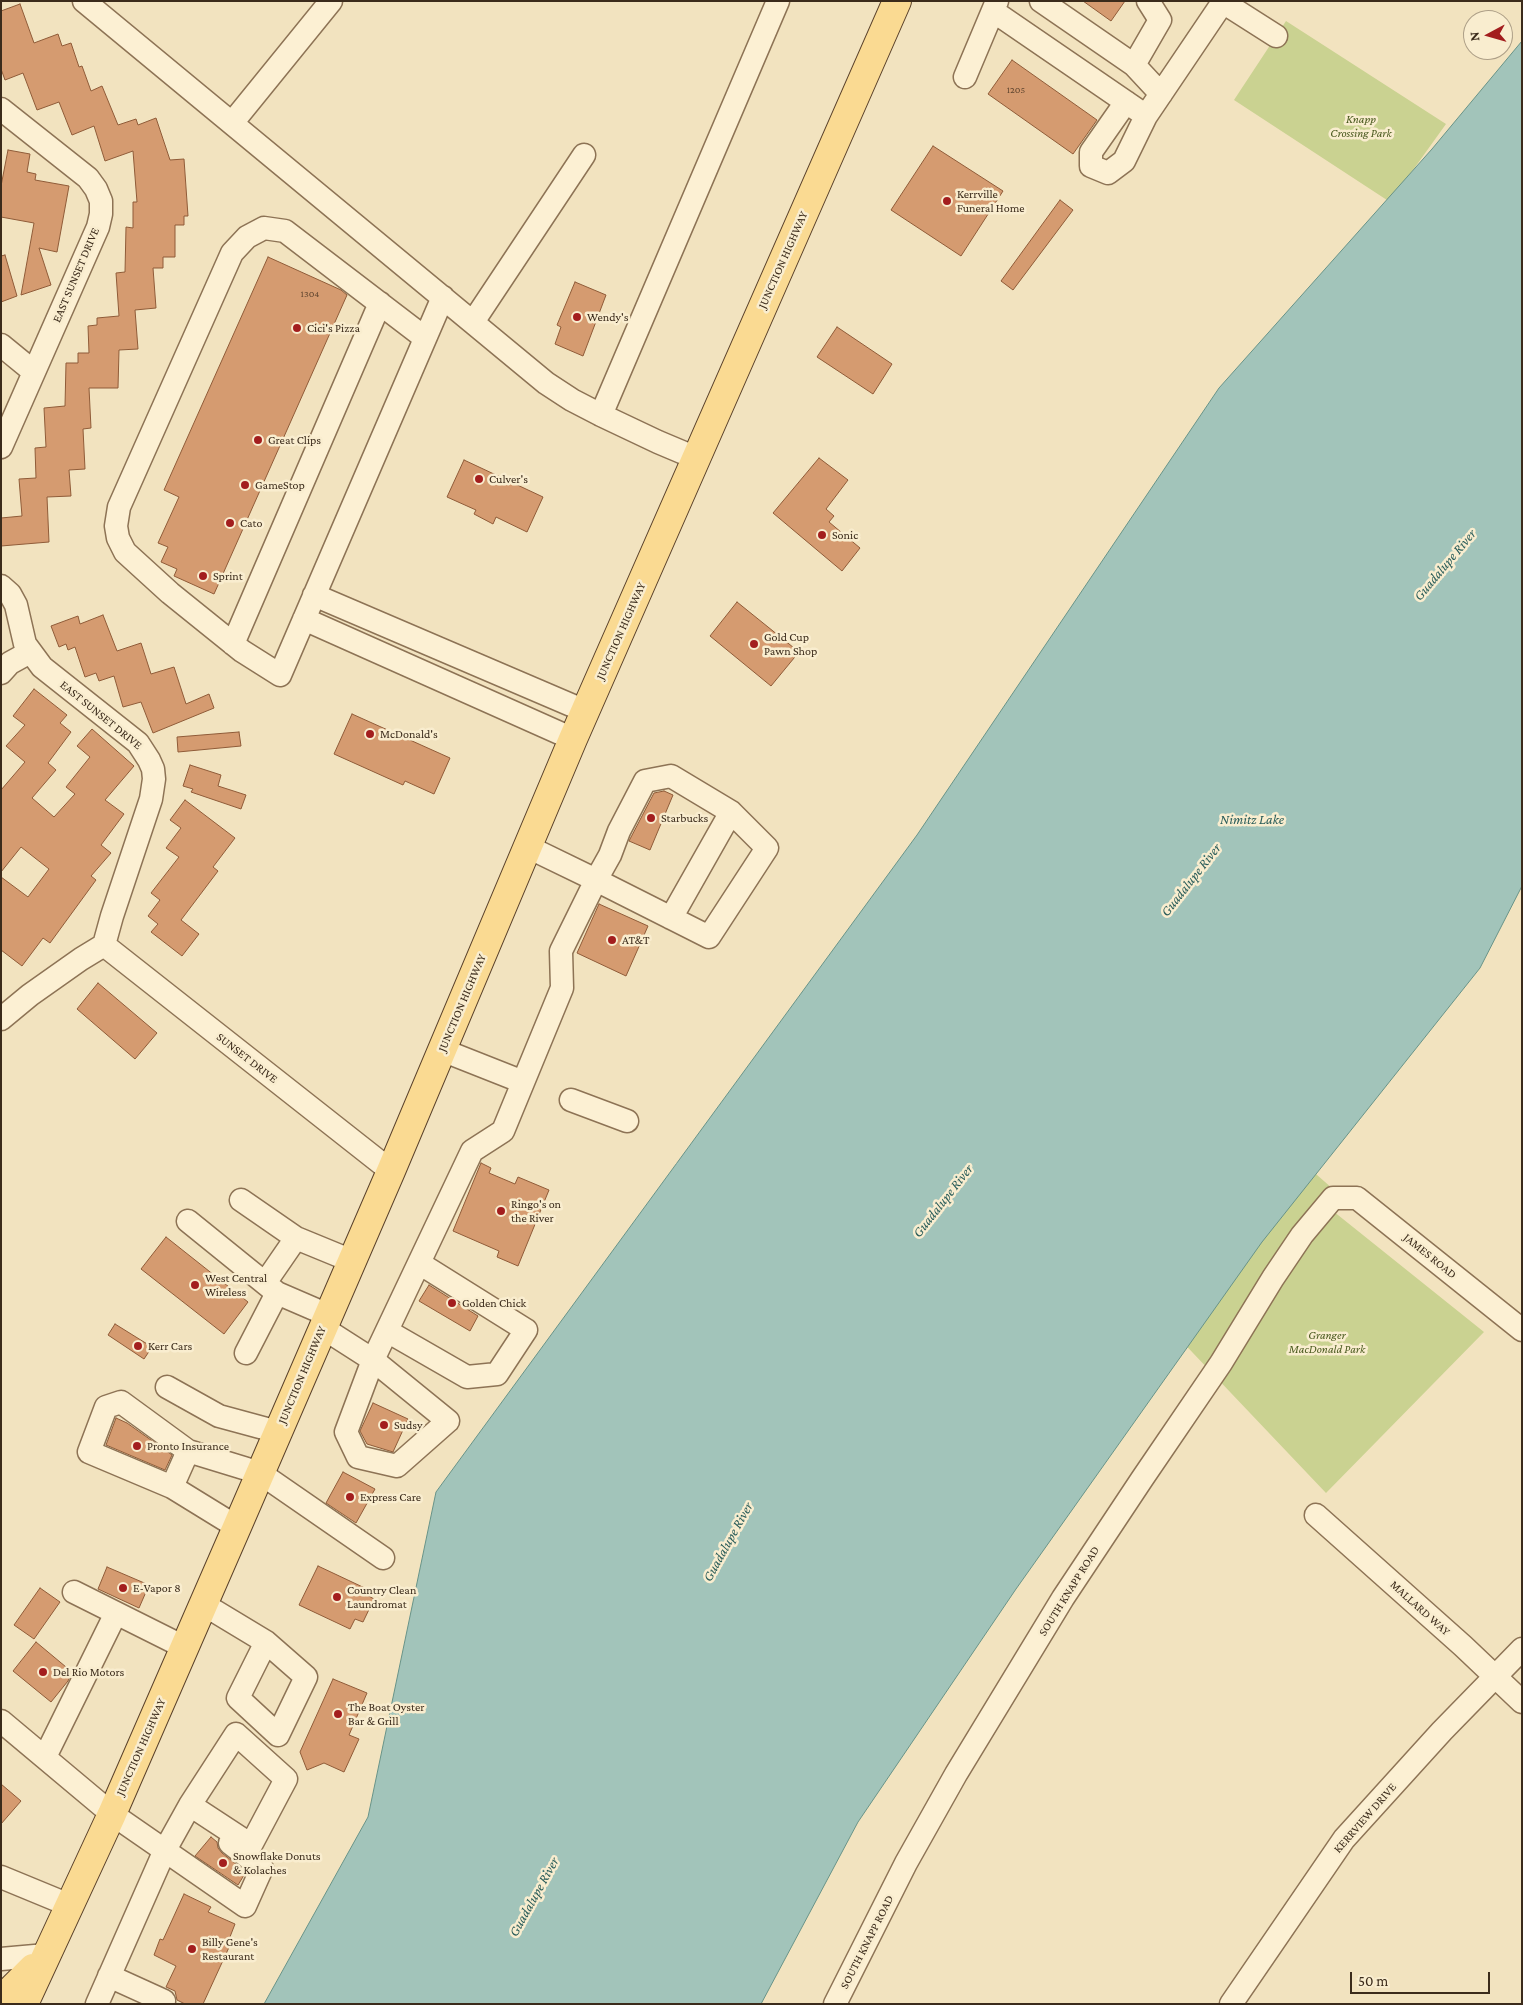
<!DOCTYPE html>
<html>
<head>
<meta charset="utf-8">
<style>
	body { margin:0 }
	#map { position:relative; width:1523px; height:2005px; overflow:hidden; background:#f2e3bf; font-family:"Crimson Pro",serif }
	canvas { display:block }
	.frame { position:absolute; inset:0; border:2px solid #3b2b1b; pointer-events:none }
	.north { position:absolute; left:1463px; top:10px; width:50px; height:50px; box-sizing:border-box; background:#f9edcf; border:1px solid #ad9f87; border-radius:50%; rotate:264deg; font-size:14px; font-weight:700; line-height:20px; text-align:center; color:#3b2b1b }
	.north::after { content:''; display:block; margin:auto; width:18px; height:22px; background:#a31e1e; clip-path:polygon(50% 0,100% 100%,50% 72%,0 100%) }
	.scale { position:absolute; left:1350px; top:1972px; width:140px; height:22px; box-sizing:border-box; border:2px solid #3b2b1b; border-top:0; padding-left:6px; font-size:15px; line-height:18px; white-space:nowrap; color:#3b2b1b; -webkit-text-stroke:4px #f9edcf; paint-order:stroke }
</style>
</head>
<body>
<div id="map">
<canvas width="1523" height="2005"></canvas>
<div class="frame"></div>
<div class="north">N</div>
<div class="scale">50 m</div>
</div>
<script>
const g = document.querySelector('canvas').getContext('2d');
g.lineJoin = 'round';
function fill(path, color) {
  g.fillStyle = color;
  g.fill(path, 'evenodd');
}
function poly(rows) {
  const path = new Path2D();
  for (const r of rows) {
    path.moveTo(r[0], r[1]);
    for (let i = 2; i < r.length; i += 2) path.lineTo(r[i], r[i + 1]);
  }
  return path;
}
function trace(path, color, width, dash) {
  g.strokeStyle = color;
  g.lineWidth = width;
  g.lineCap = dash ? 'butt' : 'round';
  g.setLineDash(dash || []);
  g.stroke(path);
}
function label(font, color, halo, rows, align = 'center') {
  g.font = font + ' "Crimson Pro",serif';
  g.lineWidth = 5;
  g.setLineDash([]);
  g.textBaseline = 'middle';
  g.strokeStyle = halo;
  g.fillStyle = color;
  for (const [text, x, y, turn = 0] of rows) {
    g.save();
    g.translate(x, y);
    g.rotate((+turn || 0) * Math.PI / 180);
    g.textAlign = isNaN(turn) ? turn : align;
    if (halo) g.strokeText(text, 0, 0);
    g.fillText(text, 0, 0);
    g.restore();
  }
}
fill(poly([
	[1286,21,1446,124,1390,202,1234,100],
	[1300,1160,1333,1189,1323,1203,1484,1332,1326,1493,1174,1333]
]), '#cad291');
const water = poly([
	[1522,41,1522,886,1480,968,1262,1242,1016,1589,858,1822,761,2004,264,2004,368,1817,436,1492,917,835,1219,388,1432,149,1522,41]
]);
fill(water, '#a2c4ba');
trace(water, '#689388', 1);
const building = poly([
	[1083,1,1125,1,1111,21,1083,1],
	[20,4,34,43,58,34,62,46,71,43,79,67,82,66,91,91,102,86,118,125,136,119,138,125,156,118,170,160,184,159,188,216,184,216,184,225,175,225,175,257,163,257,163,268,153,268,156,308,135,310,138,349,119,350,118,388,89,388,91,428,83,429,85,469,69,470,71,496,47,497,49,542,1,546,1,518,22,516,19,479,36,478,35,448,46,447,44,408,65,406,66,363,78,363,78,353,89,353,88,326,97,325,97,318,119,316,116,273,125,272,126,227,133,228,133,202,137,202,133,151,105,161,94,126,72,135,59,102,37,110,23,73,5,80,1,69,1,11,20,4],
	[1012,60,1097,120,1073,154,988,94,1012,60],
	[933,146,1003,191,961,256,891,210,933,146],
	[8,150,30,154,27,172,36,174,35,180,69,186,57,252,39,248,51,285,21,295,34,223,1,217,1,186,8,150],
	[1060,200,1073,210,1013,290,1001,281,1060,200],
	[5,255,17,296,1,302,1,256,5,255],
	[268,257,341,290,347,295,214,594,174,576,177,569,161,562,168,547,158,543,179,497,164,490,268,257],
	[575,282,606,295,583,356,555,344,561,327,557,325,575,282],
	[837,327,892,364,873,394,817,357,837,327],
	[819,458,848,480,826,509,834,516,829,522,860,548,842,571,773,513,819,458],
	[464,460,543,497,527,532,496,517,493,524,474,514,476,510,447,497,464,460],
	[737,602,799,652,771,686,710,636,737,602],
	[103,615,117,651,141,643,151,674,174,667,186,704,209,694,214,708,153,733,141,702,123,707,114,676,99,681,96,673,85,677,75,647,68,650,66,644,59,647,51,626,78,616,80,624,103,615],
	[34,689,67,715,60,723,71,732,48,763,56,770,32,798,54,817,75,794,66,787,90,757,77,746,92,729,134,766,105,800,124,814,101,845,111,853,91,876,96,880,50,943,43,938,22,966,1,950,1,877,28,897,49,869,21,847,1,872,1,790,25,762,6,746,25,725,13,716,34,689],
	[352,714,450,758,434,794,405,781,403,785,334,754,352,714],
	[239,732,241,746,178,752,177,737,239,732],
	[190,765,221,775,218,786,246,795,241,809,191,792,193,789,183,786,190,765],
	[664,791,673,795,650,850,629,841,654,793,664,791],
	[185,800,235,838,213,867,218,871,181,920,199,934,182,956,151,932,158,924,148,916,160,900,151,893,179,857,166,848,181,828,170,820,185,800],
	[599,904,648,926,626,976,577,953,599,904],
	[98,983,157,1033,135,1059,77,1009,98,983],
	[481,1163,491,1168,489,1173,515,1184,518,1177,549,1190,518,1266,497,1257,499,1251,453,1231,481,1163],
	[166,1237,248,1302,224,1334,141,1269,166,1237],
	[429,1285,478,1316,470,1331,419,1301,429,1285],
	[115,1324,152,1347,144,1359,108,1335,115,1324],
	[373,1403,408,1419,393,1452,367,1444,360,1431,373,1403],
	[116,1418,127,1423,172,1455,165,1470,106,1445,116,1418],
	[343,1472,375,1489,356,1523,326,1503,343,1472],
	[318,1566,369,1590,367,1595,374,1599,363,1622,355,1619,350,1629,299,1605,318,1566],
	[107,1567,149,1585,139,1608,98,1589,107,1567],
	[40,1588,60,1602,34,1639,14,1625,40,1588],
	[36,1642,72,1672,68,1681,51,1702,13,1671,36,1642],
	[333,1679,367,1693,349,1735,359,1739,344,1772,324,1763,307,1770,300,1752,333,1679],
	[1,1784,21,1801,1,1824,1,1784],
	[211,1837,217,1842,218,1848,222,1853,246,1872,238,1885,195,1856,211,1837],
	[184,1894,211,1907,208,1912,235,1924,228,1942,231,1943,203,2004,185,2004,177,2000,175,1991,166,1987,176,1966,154,1955,160,1939,163,1940,184,1894]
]);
fill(building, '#d59b70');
trace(building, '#8f5b38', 1);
const minor = poly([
	[84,1,546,383,572,400,601,415,658,442,696,458],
	[1041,1,1134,65,1161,94],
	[1221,1,1276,36],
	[993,11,1139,111],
	[1134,65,1160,20,1148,1],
	[965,77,997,1],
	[1126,102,1091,152,1091,166,1108,173,1124,161,1146,116,1223,2],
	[1,109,88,178,96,189,101,201,101,214,98,227,1,447],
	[232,123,331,1],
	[473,322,584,155],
	[425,338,285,231,264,228,247,237,232,253,119,507,116,526,118,538,125,552,170,593,242,651,280,675,443,297],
	[1,345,34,372],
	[601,415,778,1],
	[1,586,10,594,16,605,25,644,42,667,138,743,149,760,153,769,154,779,151,799,112,916,104,945],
	[314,595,585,711],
	[304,619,573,739],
	[233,644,380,303],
	[1,673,10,663,30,652],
	[671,918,731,812],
	[104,945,391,1171],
	[1,1019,30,995,81,959,104,945],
	[442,1050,523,1082],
	[571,1100,627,1121],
	[241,1200,296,1238,265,1283],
	[188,1221,277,1293,328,1315],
	[296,1238,352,1261],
	[323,1328,373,1360,448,1421,397,1466,358,1457,346,1432,373,1360,472,1151,503,1131,562,988,561,951,596,880,610,855,619,831,645,781,671,776,731,812,767,848,709,937,596,880,528,847],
	[387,1331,467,1377,497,1374,526,1330,419,1263],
	[246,1353,277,1293],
	[167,1387,219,1416,278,1432],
	[172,1487,188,1451],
	[1316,1515,1463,1646,1522,1702],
	[237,1527,172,1487,89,1452,106,1407,121,1402,188,1451,260,1473,383,1558],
	[74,1592,184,1647],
	[203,1604,266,1642,306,1677,278,1735,238,1698,266,1642],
	[1,1721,112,1814,245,1906,262,1868,230,1843],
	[45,1757,116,1613],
	[1,1877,69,1905],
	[1,1959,46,1955],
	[109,1976,164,2001,163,2004],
	[97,2004,165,1850,190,1805,236,1734,286,1779,251,1845,190,1805],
	[835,2004,906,1863,956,1774,1063,1598,1142,1479,1221,1363,1273,1278,1302,1235,1333,1198,1357,1198,1522,1330],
	[1231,2004,1344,1839,1442,1731,1522,1649]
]);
const major = poly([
	[1,2000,33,1968],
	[24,2004,112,1814,237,1527,391,1171,573,739,897,1]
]);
trace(minor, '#8d7355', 25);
trace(major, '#5a412a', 30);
trace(minor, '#fcf0d3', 22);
trace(major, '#fada92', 28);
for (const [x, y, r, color] of [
	[947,201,5,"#a31e1e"],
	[577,317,5,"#a31e1e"],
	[297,328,5,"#a31e1e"],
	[258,440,5,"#a31e1e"],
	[479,479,5,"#a31e1e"],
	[245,485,5,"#a31e1e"],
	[230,523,5,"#a31e1e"],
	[822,535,5,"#a31e1e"],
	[203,576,5,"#a31e1e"],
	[754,644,5,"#a31e1e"],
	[370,734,5,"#a31e1e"],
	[651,818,5,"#a31e1e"],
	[612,940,5,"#a31e1e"],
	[501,1211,5,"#a31e1e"],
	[195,1285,5,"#a31e1e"],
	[452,1303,5,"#a31e1e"],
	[138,1346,5,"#a31e1e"],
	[384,1425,5,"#a31e1e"],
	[137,1446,5,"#a31e1e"],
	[350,1497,5,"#a31e1e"],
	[123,1588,5,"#a31e1e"],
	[337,1597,5,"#a31e1e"],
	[43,1672,5,"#a31e1e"],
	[338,1714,5,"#a31e1e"],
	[223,1863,5,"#a31e1e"],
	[192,1949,5,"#a31e1e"]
]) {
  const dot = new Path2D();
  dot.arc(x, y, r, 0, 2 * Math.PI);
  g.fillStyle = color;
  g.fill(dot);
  trace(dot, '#f9edcf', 2);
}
label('10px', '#624730', null, [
	["1205",1016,90],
	["1304",310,294]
]);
label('italic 12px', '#4a5a1f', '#f9edcf', [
	["Knapp",1361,119],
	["Crossing Park",1361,133],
	["Granger",1327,1335],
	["MacDonald Park",1327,1349]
]);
label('12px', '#3b2b1b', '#f9edcf', [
	["Kerrville",957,194],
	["Funeral Home",957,208],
	["Wendy's",587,317],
	["Cici's Pizza",307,328],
	["Great Clips",268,440],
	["Culver's",489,479],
	["GameStop",255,485],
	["Cato",240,523],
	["Sonic",832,535],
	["Sprint",213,576],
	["Gold Cup",764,637],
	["Pawn Shop",764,651],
	["McDonald's",380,734],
	["Starbucks",661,818],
	["AT&T",622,940],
	["Ringo's on",511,1204],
	["the River",511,1218],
	["West Central",205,1278],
	["Wireless",205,1292],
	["Golden Chick",462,1303],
	["Kerr Cars",148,1346],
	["Sudsy",394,1425],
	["Pronto Insurance",147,1446],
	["Express Care",360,1497],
	["E-Vapor 8",133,1588],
	["Country Clean",347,1590],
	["Laundromat",347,1604],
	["Del Rio Motors",53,1672],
	["The Boat Oyster",348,1707],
	["Bar & Grill",348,1721],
	["Snowflake Donuts",233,1856],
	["& Kolaches",233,1870],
	["Billy Gene's",202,1942],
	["Restaurant",202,1956]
], 'left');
label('12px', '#3b2b1b', '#f9edcf', [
	["JUNCTION HIGHWAY",783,260,-66],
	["EAST SUNSET DRIVE",76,275,-67],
	["JUNCTION HIGHWAY",621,631,-66],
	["EAST SUNSET DRIVE",101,715,39],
	["JUNCTION HIGHWAY",462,1003,-67],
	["SUNSET DRIVE",247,1058,38],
	["JAMES ROAD",1430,1256,39],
	["JUNCTION HIGHWAY",302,1375,-67],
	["SOUTH KNAPP ROAD",1069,1591,-58],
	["MALLARD WAY",1420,1608,42],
	["JUNCTION HIGHWAY",141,1747,-66],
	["KERRVIEW DRIVE",1365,1818,-49],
	["SOUTH KNAPP ROAD",867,1942,-63]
]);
label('italic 14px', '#295c59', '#f9edcf', [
	["Guadalupe River",1445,565,-50],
	["Nimitz Lake",1252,820],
	["Guadalupe River",1191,880,-52],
	["Guadalupe River",943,1201,-52],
	["Guadalupe River",728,1542,-61],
	["Guadalupe River",534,1897,-61]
]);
</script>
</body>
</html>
